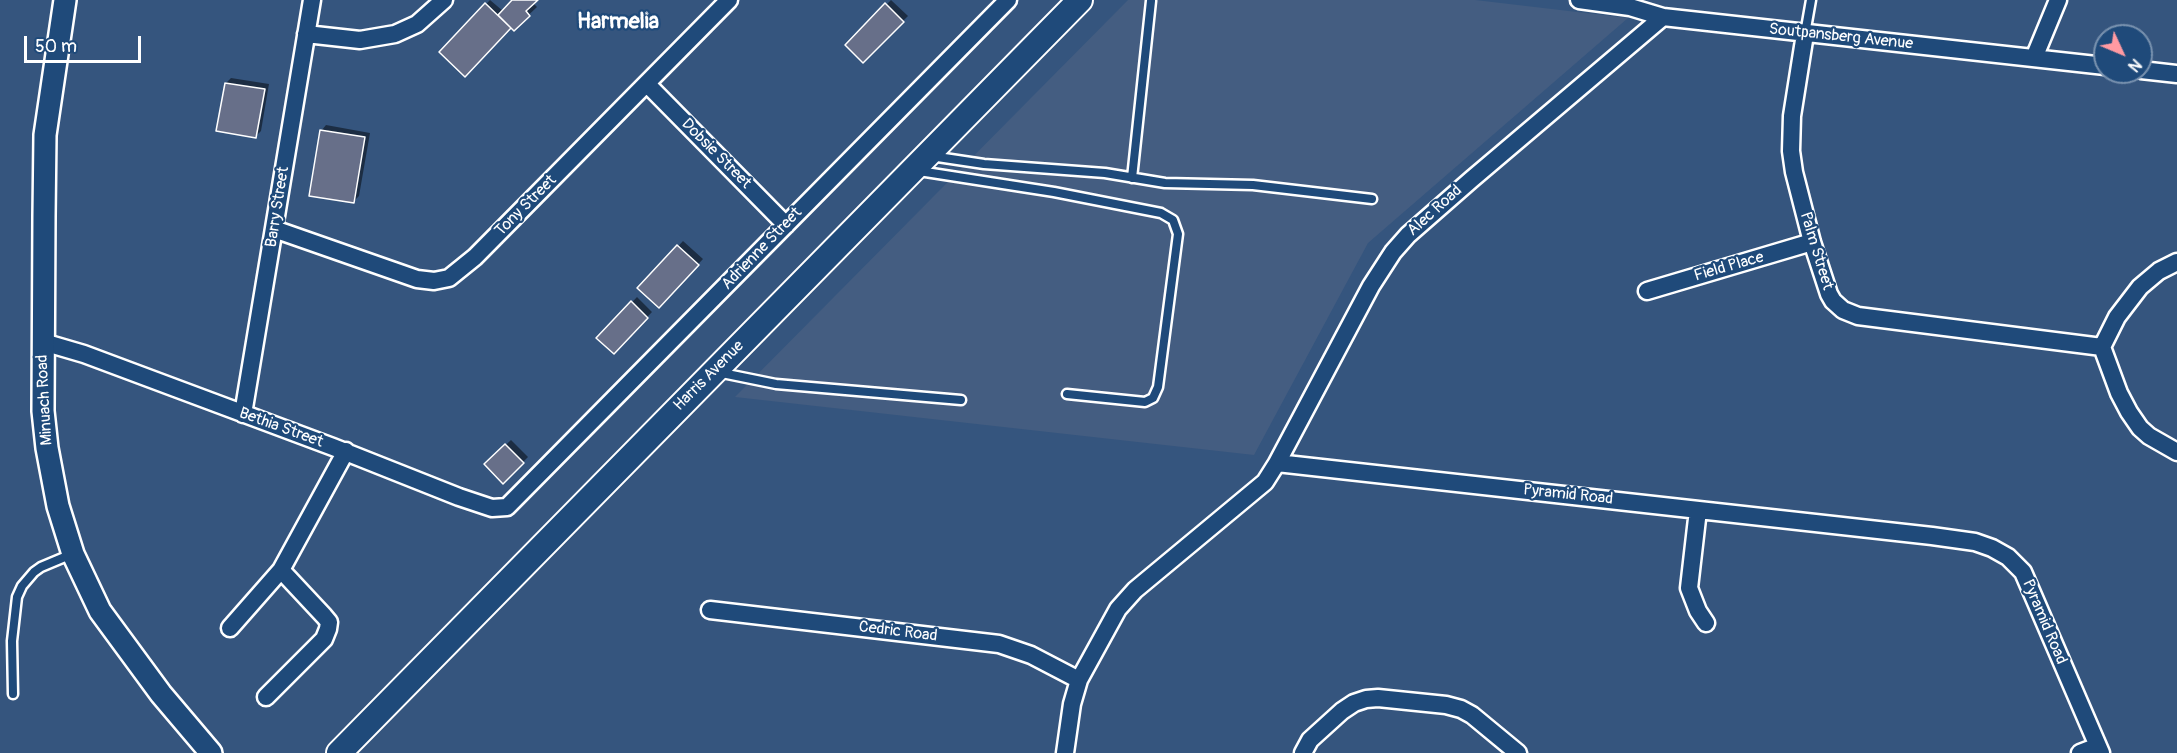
<!DOCTYPE html>
<html>
<head>
<meta charset="utf-8">
<style>
	body { margin:0 }
	#map { position:relative; width:2177px; height:753px; overflow:hidden; background:#35557e; font-family:Pangolin,sans-serif }
	canvas { display:block }
	.north { position:absolute; left:2093px; top:24px; width:60px; height:60px; box-sizing:border-box; background:#1f4a7a; border:2px solid #7992af; border-radius:50%; rotate:134deg; font-size:16px; font-weight:700; line-height:24px; text-align:center; color:#fff }
	.north::after { content:''; display:block; margin:auto; width:21px; height:27px; background:#ff9aa2; clip-path:polygon(50% 0,100% 100%,50% 72%,0 100%) }
	.scale { position:absolute; left:24px; top:36px; width:117px; height:27px; box-sizing:border-box; border:3px solid #fff; border-top:0; padding-left:8px; font-size:18px; line-height:21px; white-space:nowrap; color:#fff; -webkit-text-stroke:4px #1f4a7a; paint-order:stroke }
</style>
</head>
<body>
<div id="map">
<canvas width="2177" height="753"></canvas>
<div class="north">N</div>
<div class="scale">50 m</div>
</div>
<script>
const g = document.querySelector('canvas').getContext('2d');
g.lineJoin = 'round';
function fill(path, color) {
  g.fillStyle = color;
  g.fill(path, 'evenodd');
}
function poly(rows) {
  const path = new Path2D();
  for (const r of rows) {
    path.moveTo(r[0], r[1]);
    for (let i = 2; i < r.length; i += 2) path.lineTo(r[i], r[i + 1]);
  }
  return path;
}
function trace(path, color, width, dash) {
  g.strokeStyle = color;
  g.lineWidth = width;
  g.lineCap = dash ? 'butt' : 'round';
  g.setLineDash(dash || []);
  g.stroke(path);
}
function label(font, color, halo, rows, align = 'center') {
  g.font = font + ' Pangolin,sans-serif';
  g.lineWidth = 4.5;
  g.setLineDash([]);
  g.textBaseline = 'middle';
  g.strokeStyle = halo;
  g.fillStyle = color;
  for (const [text, x, y, turn = 0] of rows) {
    g.save();
    g.translate(x, y);
    g.rotate((+turn || 0) * Math.PI / 180);
    g.textAlign = isNaN(turn) ? turn : align;
    if (halo) g.strokeText(text, 0, 0);
    g.fillText(text, 0, 0);
    g.restore();
  }
}
fill(poly([
	[1128,0,1475,0,1628,18,1368,243,1254,455,735,397]
]), '#445d81');
fill(poly([
	[490,0,503,11,514,0,535,0,533,3,537,7,514,29,511,26,465,75,441,52],
	[891,0,908,16,863,61,847,45],
	[231,78,269,84,261,131,256,136,226,83],
	[326,125,370,133,359,196,354,201,321,131],
	[683,241,703,259,659,306,639,288],
	[637,297,652,312,614,352,598,338],
	[511,440,528,457,503,482,486,464]
]), '#0007');
const building = poly([
	[512,0,538,0,526,11,530,16,514,31,498,15,512,0],
	[485,3,511,28,465,77,439,52,485,3],
	[885,3,904,22,863,63,845,45,885,3],
	[225,83,265,89,256,138,216,131,225,83],
	[320,130,365,137,354,203,309,196,320,130],
	[677,245,699,265,659,308,637,288,677,245],
	[631,301,648,318,614,354,596,338,631,301],
	[505,444,524,463,503,484,484,464,505,444]
]);
fill(building, '#676f89');
trace(building, '#fff', 1.5);
const service = poly([
	[1805,34,1811,0],
	[931,156,984,164,1105,173,1165,183,1253,185,1372,199],
	[919,171,1054,192,1161,213,1173,220,1178,234,1158,387,1153,398,1145,402,1067,394],
	[1132,178,1151,1],
	[717,372,776,384,961,400],
	[13,694,12,641,17,597,22,586,34,572,41,567,72,554]
]);
const minor = poly([
	[1579,0,1630,7,1663,17,2105,66],
	[306,34,360,40,395,34,417,24,444,0],
	[1805,34,1792,116,1791,151,1794,172,1812,242,1829,294,1833,301,1843,310,1858,316,2102,347],
	[2034,58,2058,0],
	[2141,70,2177,74],
	[647,84,786,225],
	[274,229,417,279,434,281,449,278,475,257,729,0],
	[1647,291,1812,242],
	[43,342,84,354,333,447,459,497,492,508,507,507,1008,0],
	[2102,347,2119,393,2129,412,2140,428,2149,436,2177,452],
	[2102,347,2117,317,2140,287,2159,271,2177,262],
	[243,414,312,0],
	[1277,463,1371,286,1393,252,1408,235,1472,179,1663,17],
	[1698,510,1689,588,1698,611,1706,623],
	[710,610,999,644,1031,655,1079,680],
	[230,628,281,570,346,451],
	[266,697,324,639,328,629,329,622,324,616,281,570],
	[1065,753,1072,704,1079,680,1118,609,1135,590,1265,482,1277,463,1932,536,1975,542,1992,548,2008,557,2023,572,2101,753],
	[1303,753,1310,740,1342,711,1354,703,1366,699,1378,698,1446,705,1461,709,1472,715,1518,753],
	[2080,753,2098,746]
]);
const tertiary = poly([
	[65,0,45,135,44,216,43,411,47,448,58,506,73,554,100,611,161,694,211,753]
]);
const secondary = poly([
	[339,753,1080,0]
]);
trace(service, '#fff', 13);
trace(minor, '#fff', 21);
trace(tertiary, '#fff', 26);
trace(secondary, '#fff', 28);
trace(service, '#1f4a7a', 8);
trace(minor, '#1f4a7a', 16);
trace(tertiary, '#1f4a7a', 21);
trace(secondary, '#1f4a7a', 24);
label('16px', '#fff', '#1f4a7a', [
	["Soutpansberg Avenue",1841,37,6],
	["Dobsie Street",716,154,45],
	["Tony Street",526,206,-45],
	["Barry Street",278,207,-81],
	["Alec Road",1435,211,-42],
	["Adrienne Street",762,249,-46],
	["Palm Street",1816,251,73],
	["Field Place",1729,267,-16],
	["Harris Avenue",709,376,-45],
	["Minuach Road",45,400,-93],
	["Bethia Street",281,428,20],
	["Pyramid Road",1568,495,6],
	["Pyramid Road",2044,622,67],
	["Cedric Road",898,632,7]
]);
label('bold 22px', '#fff', '#1f4a7a', [
	["Harmelia",618,22]
]);
</script>
</body>
</html>
